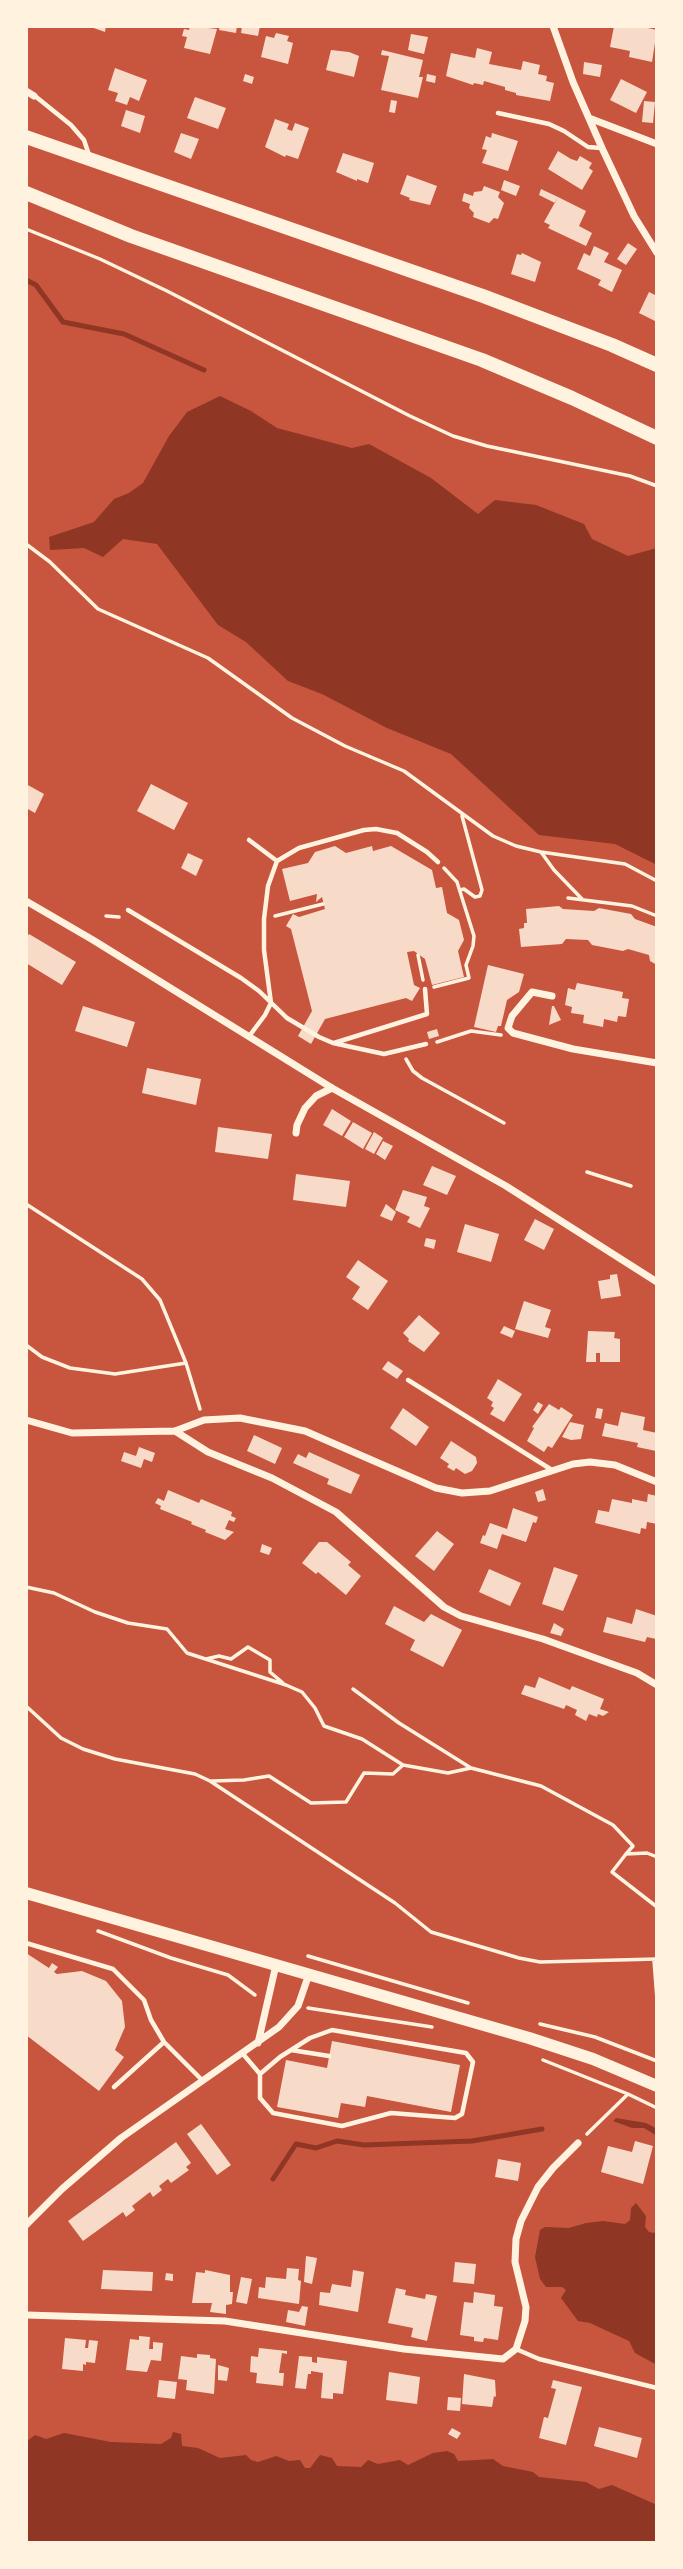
<!DOCTYPE html>
<html>
<head>
<meta charset="utf-8">
<style>
	body { margin:0 }
	#map { position:relative; width:683px; height:2569px; overflow:hidden; background:#c8553d; font-family:"Nunito Sans",sans-serif }
	canvas { display:block }
	.frame { position:absolute; inset:0; border:28px solid #fff3e0; pointer-events:none }
</style>
</head>
<body>
<div id="map">
<canvas width="683" height="2569"></canvas>
<div class="frame"></div>
</div>
<script>
const g = document.querySelector('canvas').getContext('2d');
g.lineJoin = 'round';
function fill(path, color) {
  g.fillStyle = color;
  g.fill(path, 'evenodd');
}
function poly(rows) {
  const path = new Path2D();
  for (const r of rows) {
    path.moveTo(r[0], r[1]);
    for (let i = 2; i < r.length; i += 2) path.lineTo(r[i], r[i + 1]);
  }
  return path;
}
function trace(path, color, width, dash) {
  g.strokeStyle = color;
  g.lineWidth = width;
  g.lineCap = dash ? 'butt' : 'round';
  g.setLineDash(dash || []);
  g.stroke(path);
}
fill(poly([
	[220,396,251,411,277,428,352,448,369,444,431,478,478,514,495,500,536,505,584,524,592,539,628,556,657,548,657,865,615,844,539,835,451,754,387,728,322,694,288,681,246,642,218,625,157,544,123,539,103,557,84,548,50,550,49,537,94,522,114,499,129,493,143,483,169,436,187,412],
	[616,2118,646,2123,657,2129,657,2136,644,2128,632,2128,613,2121],
	[636,2203,646,2216,645,2227,649,2232,654,2233,657,2230,657,2365,635,2353,629,2341,590,2323,578,2321,561,2298,566,2290,562,2287,546,2287,540,2279,535,2257,540,2230,545,2227,569,2228,586,2223,603,2221,625,2224,630,2220,631,2208],
	[173,2432,181,2434,182,2446,198,2448,220,2458,246,2455,251,2460,258,2462,276,2456,289,2461,300,2460,305,2468,310,2468,320,2455,332,2458,337,2466,361,2467,368,2460,378,2464,400,2460,408,2465,433,2453,447,2451,454,2454,458,2461,493,2459,503,2466,533,2472,539,2477,586,2482,599,2489,612,2485,657,2505,657,2543,26,2543,26,2442,35,2435,46,2439,64,2433,111,2442,161,2444,171,2438]
]), '#8f3625');
trace(poly([
	[26,280,36,285,63,322,124,334,204,370],
	[273,2179,296,2144,316,2148,337,2141,364,2145,472,2141,542,2129]
]), '#8f3625', 5);
fill(poly([
	[88,26,106,26,105,32],
	[190,26,217,29,210,54,184,48,187,37,182,36,184,29,189,30],
	[220,26,237,26,236,33,219,30],
	[242,26,260,26,258,36,241,33],
	[614,26,639,26,657,30,652,62,629,57,630,51,610,47],
	[276,33,289,36,287,41,293,43,288,64,261,57,266,36,274,38],
	[411,34,428,37,424,54,408,50],
	[477,48,492,52,489,64,521,70,523,61,540,65,538,74,547,76,546,81,554,83,550,101,516,95,516,93,505,90,505,87,484,81,483,85,474,83,473,85,446,76,451,53,475,58],
	[331,50,349,52,359,56,354,77,326,70],
	[382,50,423,60,419,77,423,77,418,98,381,90,389,56,381,55],
	[584,62,602,65,600,77,583,74],
	[115,68,147,80,139,101,130,97,127,105,115,101,118,93,108,90],
	[245,74,254,77,252,84,243,81],
	[427,74,436,76,435,83,426,81],
	[621,79,647,92,636,113,610,100],
	[195,97,226,108,218,129,187,118],
	[391,100,397,101,395,113,389,112],
	[644,101,655,102,653,123,642,122],
	[126,110,145,116,140,133,121,126],
	[275,119,289,124,287,129,292,131,295,123,309,128,298,159,286,155,285,157,265,147],
	[181,133,199,139,191,159,174,152],
	[492,133,518,141,508,171,482,163,487,150,482,149,486,136,491,138],
	[558,151,571,159,577,161,580,156,592,163,589,168,593,171,582,190,548,169],
	[343,153,374,163,368,183,357,179,357,181,336,172],
	[407,175,437,186,430,205,409,200,410,198,400,194],
	[504,180,520,186,516,196,501,190],
	[484,186,500,192,498,197,504,203,498,219,494,218,489,223,473,217,474,213,469,208,470,204,462,201,464,193,473,196,474,192,482,191],
	[541,189,558,197,555,203,539,195],
	[558,197,586,211,579,226,592,233,586,246,548,228,550,225,544,222],
	[628,243,637,249,626,265,617,259],
	[594,246,609,253,604,262,622,270,612,292,598,285,601,280,577,269,584,253,590,256],
	[522,253,541,262,535,282,511,274,517,254,521,255],
	[649,292,657,296,657,322,639,313],
	[26,784,44,794,35,813,26,808],
	[151,784,188,803,174,830,137,811],
	[335,846,346,853,372,846,373,851,391,846,432,870,436,888,442,887,447,913,459,920,464,940,458,951,464,977,432,985,425,959,414,951,407,952,414,985,420,988,412,1001,406,998,325,1019,311,1044,298,1036,312,1011,291,929,286,926,293,914,299,917,325,909,322,897,316,902,317,894,290,901,282,869,308,863,315,852],
	[188,853,203,860,196,876,181,868],
	[559,906,563,909,594,911,599,908,631,914,635,919,657,927,657,965,650,961,649,955,628,949,623,951,592,945,588,940,566,939,562,944,521,947,519,929,524,928,524,923,527,923,526,909],
	[29,934,76,962,62,985,26,963,26,938],
	[488,965,524,974,519,992,507,1000,501,1026,498,1026,496,1032,474,1027],
	[577,983,623,992,622,998,629,999,626,1017,618,1016,617,1022,604,1019,603,1027,583,1023,584,1015,571,1013,572,1007,565,1005,568,988,575,990],
	[83,1006,135,1022,127,1047,75,1031],
	[552,1006,554,1006,561,1020,549,1025],
	[437,1029,439,1036,429,1039,427,1032],
	[147,1068,201,1079,196,1105,142,1093],
	[332,1109,351,1121,342,1136,323,1125],
	[353,1122,372,1133,363,1149,344,1137],
	[218,1127,272,1134,268,1159,215,1152],
	[374,1132,383,1138,374,1154,365,1149],
	[383,1141,393,1146,385,1160,376,1154],
	[432,1166,456,1176,447,1195,423,1185],
	[296,1174,350,1181,346,1207,293,1200],
	[403,1190,427,1197,424,1206,430,1208,420,1228,407,1222,410,1217,395,1210],
	[386,1204,396,1212,392,1221,380,1216],
	[535,1219,554,1229,544,1250,524,1240],
	[465,1224,499,1234,491,1262,457,1252],
	[426,1238,436,1240,434,1249,424,1246],
	[358,1260,388,1281,368,1310,352,1299,360,1287,346,1277],
	[617,1274,621,1296,601,1299,598,1281,610,1279,610,1275],
	[524,1301,551,1310,545,1327,551,1329,548,1338,515,1329],
	[419,1315,440,1333,424,1352,408,1341,409,1339,403,1333],
	[504,1326,515,1331,512,1338,500,1333],
	[588,1331,615,1332,614,1338,620,1339,620,1362,600,1362,600,1353,596,1353,596,1362,586,1362],
	[388,1361,403,1371,397,1379,382,1369],
	[498,1379,522,1394,504,1422,490,1414,494,1408,491,1406,493,1402,487,1398],
	[538,1402,543,1405,538,1414,533,1410],
	[549,1404,559,1410,561,1407,573,1415,552,1448,548,1446,544,1452,527,1441,534,1428,532,1427],
	[403,1408,429,1427,416,1446,390,1428],
	[597,1408,603,1409,601,1419,595,1418],
	[621,1412,645,1417,643,1430,657,1433,656,1451,637,1447,638,1443,602,1436,605,1423,618,1426],
	[570,1422,584,1425,581,1439,571,1440,562,1437],
	[254,1435,282,1448,275,1464,247,1451],
	[451,1441,476,1457,477,1463,472,1471,465,1474,456,1468,454,1471,447,1467,449,1464,440,1458],
	[139,1447,155,1453,152,1462,144,1459,141,1468,121,1461,124,1452,136,1456],
	[309,1452,360,1475,351,1494,327,1484,329,1479,293,1463,298,1454,306,1458],
	[543,1489,546,1500,538,1502,535,1492],
	[168,1490,199,1503,201,1499,232,1512,231,1516,236,1518,234,1522,229,1520,225,1529,234,1532,225,1540,205,1532,206,1530,191,1524,192,1522,160,1509,161,1506,155,1503,158,1498,164,1501],
	[648,1494,657,1496,657,1524,647,1522,646,1529,641,1528,640,1534,595,1523,598,1510,609,1512,612,1499,632,1503,632,1499,647,1502],
	[513,1508,538,1517,536,1523,533,1522,526,1542,502,1534,497,1549,480,1543,483,1535,485,1536,490,1523,507,1529],
	[437,1531,454,1544,434,1571,415,1556],
	[319,1542,327,1542,351,1562,348,1565,361,1576,346,1595,318,1572,316,1574,302,1563],
	[262,1544,272,1548,269,1555,260,1552],
	[554,1567,578,1575,563,1611,542,1604],
	[489,1569,521,1583,510,1606,479,1592],
	[394,1606,424,1622,431,1614,462,1630,443,1667,410,1650,415,1640,385,1624],
	[636,1609,657,1616,656,1639,647,1637,645,1642,603,1632,607,1617,632,1624],
	[554,1623,564,1629,561,1636,550,1633],
	[539,1677,570,1690,572,1686,604,1699,600,1709,609,1712,603,1716,598,1714,597,1717,589,1714,586,1721,575,1715,577,1710,566,1705,564,1709,521,1694,525,1685,535,1688],
	[26,1953,49,1968,52,1963,58,1967,54,1972,57,1974,82,1971,106,1981,122,2001,125,2027,115,2050,124,2057,99,2091,26,2035],
	[332,2041,460,2065,451,2112,367,2096,365,2107,341,2103,338,2118,277,2107,286,2060,327,2068],
	[201,2124,231,2165,217,2175,187,2134],
	[635,2141,653,2146,643,2184,601,2172,608,2146,632,2152],
	[176,2142,191,2163,186,2167,189,2170,171,2183,168,2179,159,2186,162,2190,153,2197,150,2192,132,2206,135,2210,126,2217,123,2212,83,2241,68,2221],
	[498,2159,521,2163,518,2181,495,2177],
	[306,2256,317,2258,312,2284,304,2282],
	[455,2262,476,2264,474,2284,453,2282],
	[287,2268,299,2269,298,2280,301,2281,299,2304,258,2298,259,2287,265,2288,266,2277,286,2279],
	[103,2270,153,2272,152,2291,101,2289],
	[205,2270,230,2275,230,2292,233,2292,232,2304,226,2305,226,2314,210,2312,212,2303,192,2303,196,2272,205,2273],
	[353,2270,364,2272,358,2312,319,2305,320,2292,330,2293,332,2284,351,2287],
	[166,2273,173,2274,173,2281,165,2280],
	[241,2277,252,2279,247,2304,236,2302],
	[396,2288,406,2290,405,2295,425,2299,426,2294,437,2296,427,2341,411,2337,413,2328,388,2323],
	[474,2292,495,2295,494,2306,503,2307,498,2340,484,2338,483,2342,474,2341,474,2337,460,2335,464,2302,473,2303],
	[302,2306,308,2307,305,2326,286,2322,288,2310,299,2312],
	[139,2336,150,2337,149,2349,153,2349,153,2342,163,2343,161,2361,151,2360,147,2372,126,2370,130,2339,139,2340],
	[65,2338,86,2340,85,2348,88,2348,89,2340,98,2341,95,2363,86,2362,86,2365,83,2364,83,2371,62,2369],
	[259,2348,287,2351,287,2354,282,2353,279,2373,284,2373,283,2386,256,2383,257,2373,250,2372,251,2356,258,2357],
	[197,2354,210,2355,210,2358,216,2359,214,2394,186,2390,187,2380,178,2379,181,2356,197,2358],
	[299,2356,312,2357,312,2362,317,2363,317,2357,347,2361,343,2394,333,2393,333,2399,321,2398,323,2373,311,2371,311,2374,308,2374,306,2389,295,2388],
	[218,2365,229,2368,227,2381,218,2380],
	[389,2372,420,2377,417,2404,386,2400],
	[464,2374,495,2380,496,2397,494,2396,492,2407,462,2404],
	[159,2380,177,2382,175,2399,157,2397],
	[553,2380,582,2387,566,2445,539,2438,544,2417,548,2418,556,2389,551,2388],
	[448,2397,461,2398,460,2411,447,2410],
	[599,2427,642,2438,637,2458,594,2446],
	[452,2428,461,2433,457,2439,448,2434]
]), '#f7dbc8');
trace(poly([
	[26,229,100,259,167,291,410,416,453,436,487,446,630,476,657,486],
	[26,544,50,562,98,609,208,658,292,718,345,746,404,771,493,836,516,846,541,852,625,864,657,881],
	[541,852,554,870,583,900],
	[460,890,464,889,475,897,480,896,482,890,462,816],
	[568,898,632,906,657,916],
	[106,916,119,917],
	[275,916,323,904],
	[418,955,423,980],
	[434,987,469,978,466,965,473,946,474,936,457,882,444,868],
	[437,1042,471,1031,501,1035],
	[406,1059,413,1071,422,1078,504,1123],
	[587,1172,631,1186],
	[26,1204,142,1279,160,1300,186,1363,200,1409],
	[26,1345,42,1357,70,1368,115,1374,186,1363],
	[26,1587,54,1593,95,1612,128,1623,167,1629,187,1653,286,1685,302,1692,315,1708,324,1726,362,1739,403,1765,448,1773,471,1768],
	[206,1659,219,1656,231,1659,248,1647,270,1660,270,1672,283,1683],
	[353,1689,399,1723,471,1768,541,1786,613,1825,633,1846,626,1854],
	[26,1706,61,1738,83,1749,115,1759,195,1774,210,1781,395,1903,431,1932,519,1958,540,1962,657,1959],
	[212,1781,244,1780,269,1776,311,1803,346,1802,364,1773,393,1774,403,1765],
	[657,1857,647,1853,626,1854,612,1872,657,1907],
	[98,1931,171,1958,228,1975,255,1995],
	[308,1956,468,2003],
	[654,1960,657,1999],
	[308,2008,432,2027],
	[540,2024,595,2037,657,2061],
	[543,2060,628,2094,657,2108],
	[587,2134,628,2094]
]), '#fff3e0', 3.5);
trace(poly([
	[35,96,71,125,84,140,89,155],
	[498,113,549,124,564,131,588,147,601,148],
	[249,840,277,861],
	[128,910,241,978,259,991,287,1018,319,1037,333,1043,384,1054,426,1044],
	[250,1035,265,1015,271,1003,264,950,264,919,268,886,277,861,299,848,364,830,376,829,397,833,427,852,438,862],
	[334,1043,427,1014,425,989],
	[408,1380,552,1470],
	[26,1943,113,1969,144,2000,151,2020,164,2042,202,2080],
	[291,2050,329,2056],
	[243,2054,260,2074,260,2098,273,2113,342,2126,391,2113,455,2118,462,2114,473,2062,466,2053,332,2030,310,2038,280,2057,260,2074],
	[114,2087,164,2042],
	[516,2349,539,2359,657,2388]
]), '#fff3e0', 4.5);
trace(poly([
	[553,26,573,82,602,148,634,216,657,253],
	[26,91,34,96],
	[589,118,657,144],
	[26,901,93,940,332,1088,506,1186,657,1282],
	[552,996,532,992,512,1016,508,1028,513,1033,573,1049,657,1063],
	[296,1133,297,1125,305,1108,316,1096,332,1088],
	[26,1420,72,1433,175,1431,204,1420,240,1418,305,1431,436,1488,462,1493,490,1491,573,1464,590,1462,615,1465,657,1482],
	[175,1431,208,1452,272,1478,336,1512,444,1607,461,1616,543,1639,637,1673,657,1685],
	[258,2043,276,1965],
	[26,2225,62,2189,121,2138,279,2027,298,2006,309,1974],
	[26,2315,225,2321,404,2349,503,2359,516,2349,525,2321,526,2307,515,2262,516,2239,521,2221,538,2187,553,2168,578,2143]
]), '#fff3e0', 7);
trace(poly([
	[26,1893,529,2038,593,2059,657,2086]
]), '#fff3e0', 12);
trace(poly([
	[26,137,483,296,612,345,657,365],
	[26,193,131,236,482,360,572,398,657,438]
]), '#fff3e0', 14);
</script>
</body>
</html>
